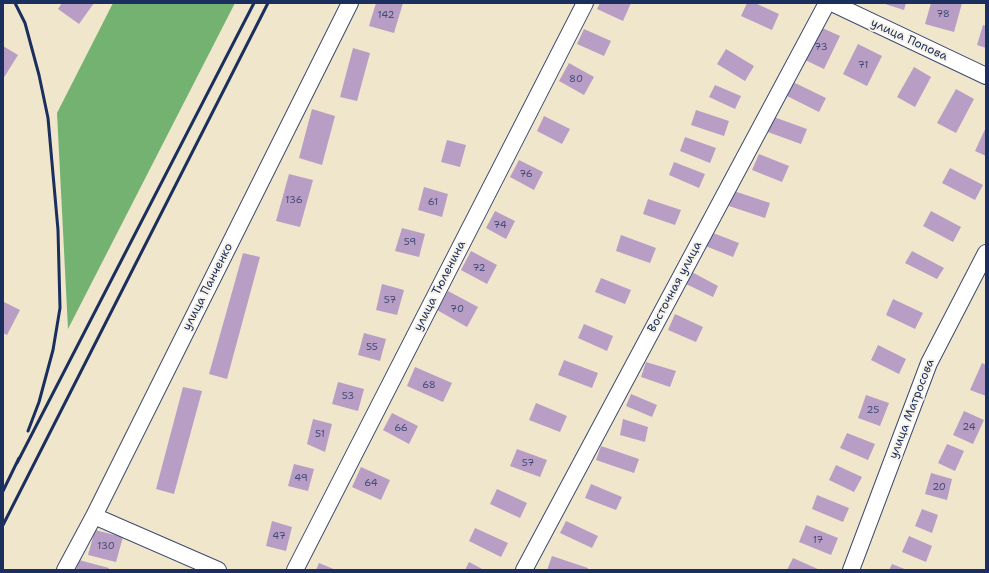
<!DOCTYPE html>
<html>
<head>
<meta charset="utf-8">
<style>
	body { margin:0 }
	#map { position:relative; width:989px; height:573px; overflow:hidden; background:#f0e6cc; font-family:"Shantell Sans",sans-serif }
	canvas { display:block }
	.frame { position:absolute; inset:0; border:4px solid #1b2f5e; pointer-events:none }
</style>
</head>
<body>
<div id="map">
<canvas width="989" height="573"></canvas>
<div class="frame"></div>
</div>
<script>
const g = document.querySelector('canvas').getContext('2d');
g.lineJoin = 'round';
function fill(path, color) {
  g.fillStyle = color;
  g.fill(path, 'evenodd');
}
function poly(rows) {
  const path = new Path2D();
  for (const r of rows) {
    path.moveTo(r[0], r[1]);
    for (let i = 2; i < r.length; i += 2) path.lineTo(r[i], r[i + 1]);
  }
  return path;
}
function trace(path, color, width, dash) {
  g.strokeStyle = color;
  g.lineWidth = width;
  g.lineCap = dash ? 'butt' : 'round';
  g.setLineDash(dash || []);
  g.stroke(path);
}
function label(font, color, halo, rows, align = 'center') {
  g.font = font + ' "Shantell Sans",sans-serif';
  g.lineWidth = 4;
  g.setLineDash([]);
  g.textBaseline = 'middle';
  g.strokeStyle = halo;
  g.fillStyle = color;
  for (const [text, x, y, turn = 0] of rows) {
    g.save();
    g.translate(x, y);
    g.rotate((+turn || 0) * Math.PI / 180);
    g.textAlign = isNaN(turn) ? turn : align;
    if (halo) g.strokeText(text, 0, 0);
    g.fillText(text, 0, 0);
    g.restore();
  }
}
fill(poly([
	[113,3,235,3,68,329,57,113]
]), '#74b272');
fill(poly([
	[62,3,94,3,79,24,58,9],
	[376,3,403,3,394,33,369,26],
	[600,3,631,3,623,21,597,9],
	[747,3,755,3,779,14,772,30,741,16],
	[885,3,906,3,904,10,885,4],
	[931,3,962,3,954,32,925,24],
	[983,25,986,26,986,48,977,45],
	[818,26,840,36,824,69,803,59],
	[584,29,611,41,604,56,577,44],
	[858,44,882,56,867,86,843,74],
	[3,46,18,55,3,79],
	[353,48,370,53,357,101,340,97],
	[726,49,754,66,745,81,717,64],
	[569,63,594,77,584,95,559,81],
	[914,67,931,77,915,107,897,97],
	[793,82,826,98,819,112,787,96],
	[715,85,741,96,735,109,709,97],
	[956,89,974,99,956,133,937,123],
	[312,109,335,116,322,165,299,158],
	[696,110,729,121,724,136,691,125],
	[544,116,570,129,562,144,537,131],
	[771,116,807,129,801,144,765,131],
	[986,127,986,156,975,151],
	[685,137,716,148,710,163,680,151],
	[447,140,466,145,460,167,441,162],
	[759,154,789,166,782,182,752,170],
	[519,160,543,172,534,190,510,177],
	[674,162,705,174,699,188,669,175],
	[950,168,983,185,975,200,942,183],
	[289,174,313,180,300,227,276,221],
	[424,187,448,194,442,217,418,210],
	[734,191,770,203,765,218,729,206],
	[648,199,681,210,675,225,643,214],
	[495,211,515,221,506,239,486,228],
	[931,211,961,227,953,242,923,226],
	[402,228,425,234,419,257,395,251],
	[708,231,739,243,733,257,703,245],
	[621,235,656,248,650,263,616,251],
	[471,251,497,265,487,284,461,270],
	[912,251,944,268,937,279,905,263],
	[243,253,260,257,227,379,209,374],
	[690,271,718,286,713,297,684,283],
	[601,278,631,290,625,304,595,292],
	[382,284,404,290,397,315,376,310],
	[448,291,478,307,467,327,437,310],
	[893,299,923,313,915,329,886,315],
	[4,302,20,310,7,335,3,333,3,304],
	[675,314,703,327,696,342,668,330],
	[584,324,613,336,607,351,578,338],
	[364,333,386,339,380,361,358,355],
	[878,345,906,359,899,374,871,360],
	[564,360,598,373,592,388,558,375],
	[646,362,676,371,670,387,641,377],
	[982,363,986,365,986,396,970,390],
	[415,367,452,383,443,402,407,386],
	[338,382,364,389,358,411,332,404],
	[183,387,202,391,174,494,156,489],
	[631,394,657,405,652,417,626,406],
	[866,395,889,403,880,426,858,418],
	[536,403,567,416,560,432,529,420],
	[964,411,984,420,973,444,953,435],
	[392,413,418,426,409,444,383,430],
	[313,419,332,424,325,452,307,444],
	[623,419,648,427,645,442,620,435],
	[847,433,875,444,868,460,840,448],
	[947,444,964,451,955,471,938,463],
	[601,446,639,459,634,473,596,460],
	[517,449,547,460,540,477,510,466],
	[294,464,314,469,308,491,288,486],
	[836,465,862,477,854,492,829,480],
	[361,467,390,480,381,500,352,487],
	[931,473,952,479,947,500,925,494],
	[591,484,622,497,616,510,585,498],
	[497,489,527,503,520,518,490,504],
	[817,495,849,508,843,522,812,509],
	[922,509,938,515,932,533,915,526],
	[272,521,292,527,286,551,266,546],
	[566,521,598,536,592,548,560,533],
	[806,525,838,538,831,555,799,542],
	[475,528,508,543,501,557,469,541],
	[95,530,123,537,116,562,88,555],
	[909,536,932,546,926,562,902,552],
	[552,556,588,568,588,570,547,570],
	[793,558,820,570,787,570],
	[79,560,109,568,108,570,76,570],
	[469,562,484,570,465,570],
	[319,563,336,570,316,570],
	[892,564,907,570,889,570]
]), '#b89ec5');
const minor = poly([
	[832,3,986,76],
	[94,516,218,570],
	[65,570,94,516,350,3],
	[295,570,585,3],
	[524,570,827,3],
	[851,570,929,363,986,253]
]);
trace(minor, '#3b4a6e', 18);
trace(minor, '#fff', 16);
trace(poly([
	[15,3,25,23,39,75,48,118,58,230,60,308,53,350,39,402,28,431],
	[17,463,254,3],
	[3,491,19,458],
	[3,525,268,3]
]), '#1b2f5e', 3);
label('10px', '#424b78', null, [
	["78",943,14],
	["142",386,15],
	["73",821,47],
	["71",863,65],
	["80",576,79],
	["76",526,174],
	["136",294,200],
	["61",433,202],
	["74",500,225],
	["59",410,242],
	["72",479,268],
	["57",390,300],
	["70",457,309],
	["55",372,347],
	["68",429,385],
	["53",348,396],
	["25",873,410],
	["24",969,427],
	["66",401,428],
	["51",320,434],
	["57",528,463],
	["49",301,478],
	["64",371,483],
	["20",939,487],
	["47",279,536],
	["17",818,540],
	["130",106,546]
]);
label('12px', '#1b2f5e', '#f7f3e8', [
	["улица Попова",909,40,25],
	["улица Тюленина",440,286,-63],
	["улица Панченко",208,287,-63],
	["Восточная улица",675,287,-62],
	["улица Матросова",912,409,-69]
]);
</script>
</body>
</html>
